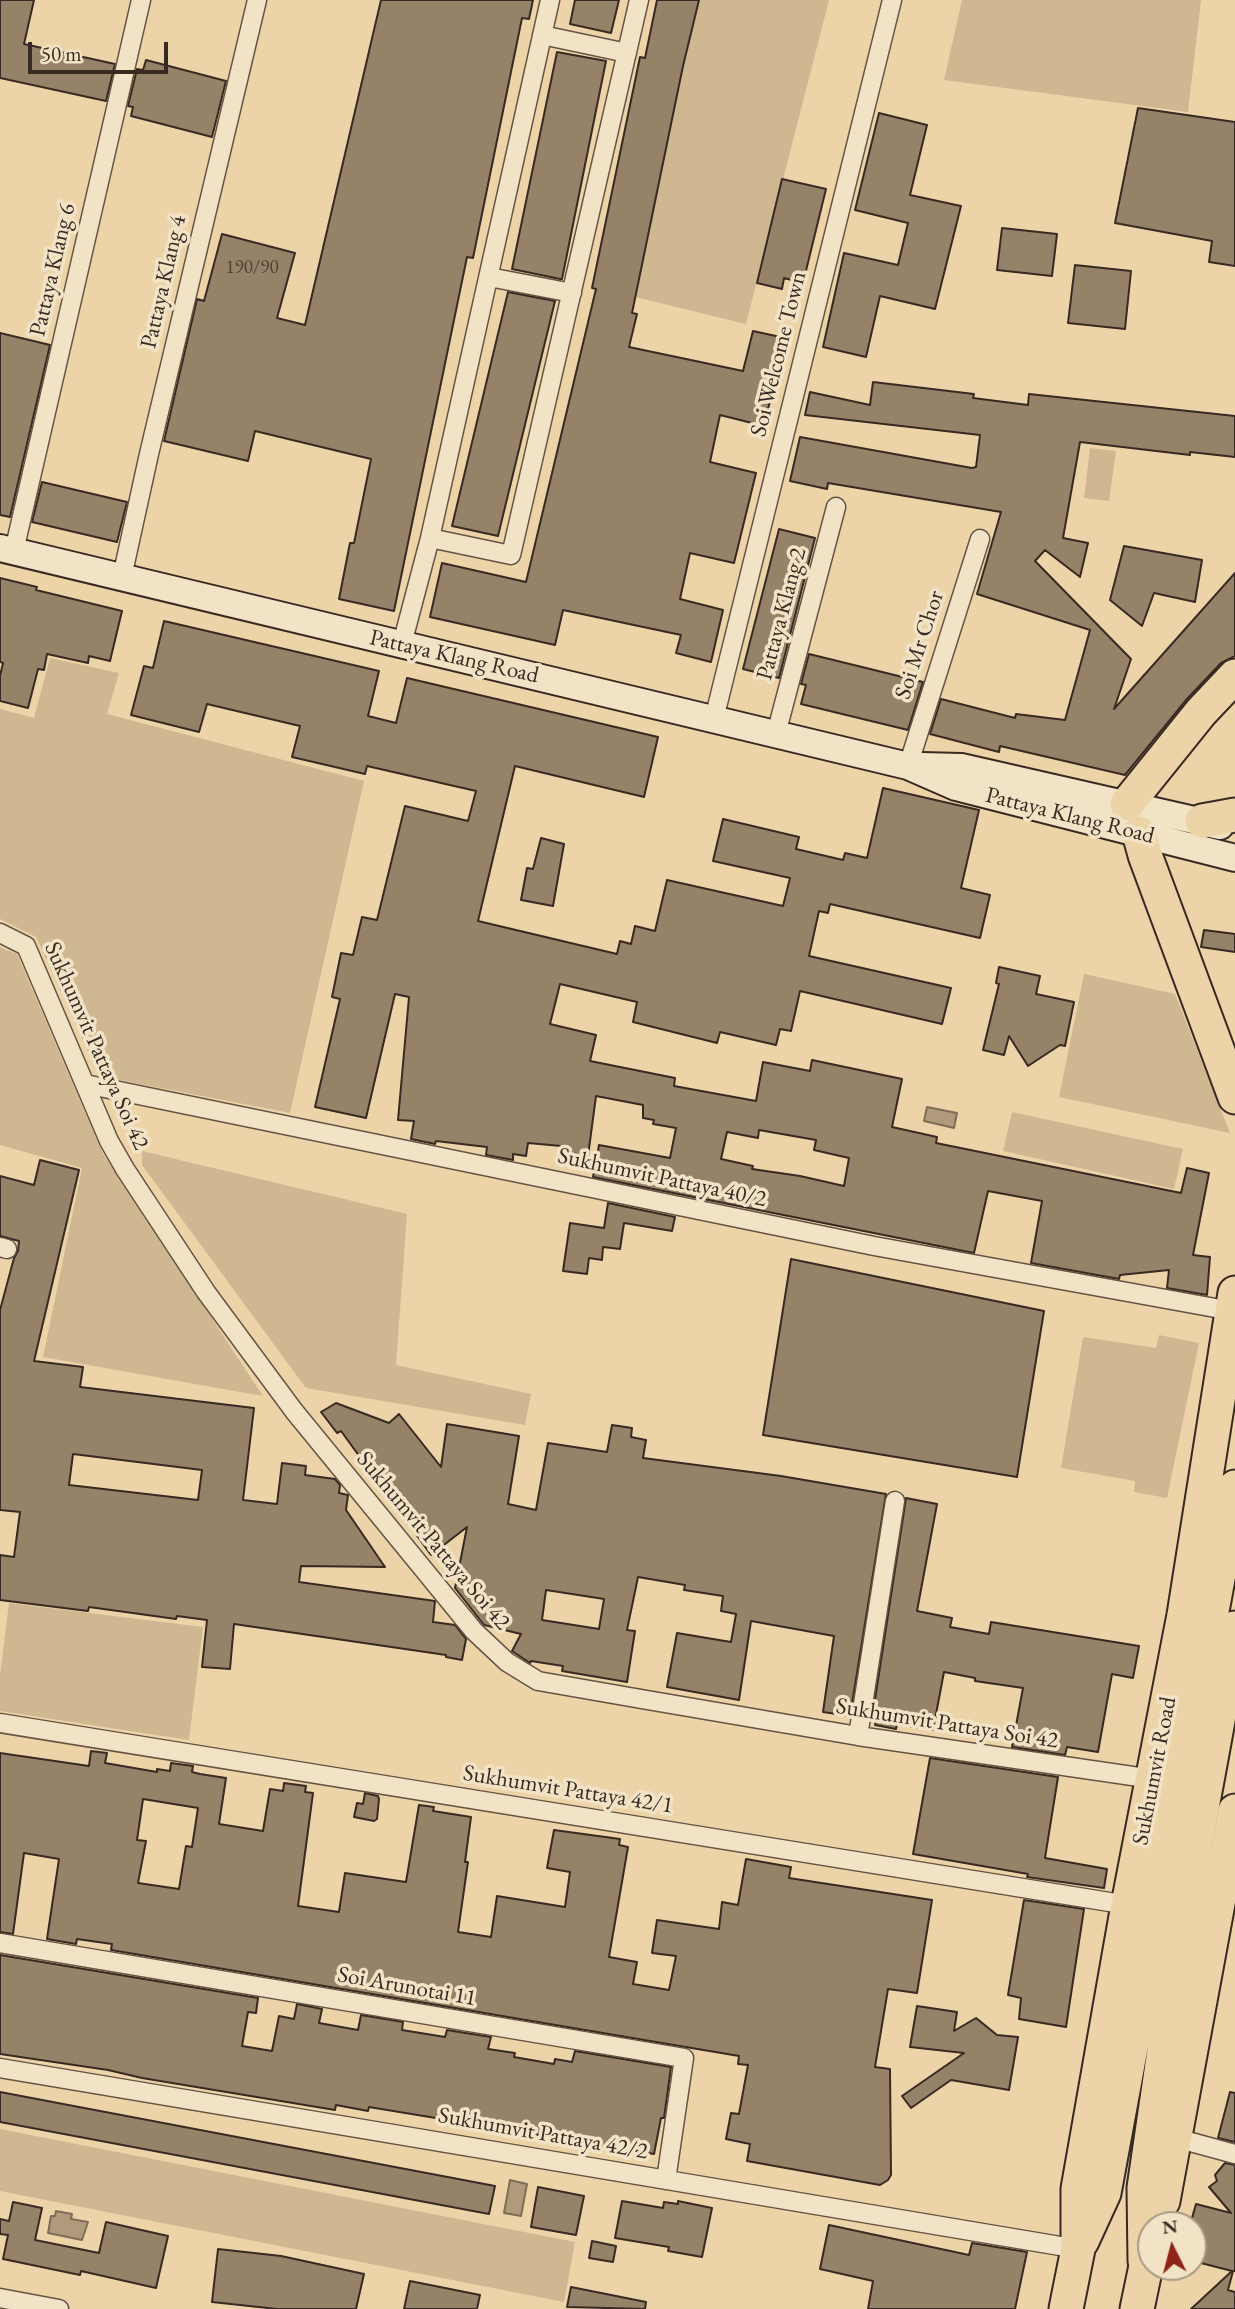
<!DOCTYPE html>
<html>
<head>
<meta charset="utf-8">
<style>
	body { margin:0 }
	#map { position:relative; width:1235px; height:2309px; overflow:hidden; background:#edd4a8; font-family:"EB Garamond",serif }
	canvas { display:block }
	.north { position:absolute; left:1137px; top:2211px; width:70px; height:70px; box-sizing:border-box; background:#f3e3c6; border:2px solid #a89985; border-radius:50%; rotate:354deg; font-size:19px; font-weight:700; line-height:28px; text-align:center; color:#382a23 }
	.north::after { content:''; display:block; margin:auto; width:24px; height:32px; background:#8f2418; clip-path:polygon(50% 0,100% 100%,50% 72%,0 100%) }
	.scale { position:absolute; left:28px; top:42px; width:140px; height:32px; box-sizing:border-box; border:4px solid #382a23; border-top:0; padding-left:9px; font-size:21px; line-height:24px; white-space:nowrap; color:#382a23; -webkit-text-stroke:5px #f3e3c6; paint-order:stroke }
</style>
</head>
<body>
<div id="map">
<canvas width="1235" height="2309"></canvas>
<div class="north">N</div>
<div class="scale">50 m</div>
</div>
<script>
const g = document.querySelector('canvas').getContext('2d');
g.lineJoin = 'round';
function fill(path, color) {
  g.fillStyle = color;
  g.fill(path, 'evenodd');
}
function poly(rows) {
  const path = new Path2D();
  for (const r of rows) {
    path.moveTo(r[0], r[1]);
    for (let i = 2; i < r.length; i += 2) path.lineTo(r[i], r[i + 1]);
  }
  return path;
}
function trace(path, color, width, dash) {
  g.strokeStyle = color;
  g.lineWidth = width;
  g.lineCap = dash ? 'butt' : 'round';
  g.setLineDash(dash || []);
  g.stroke(path);
}
function label(font, color, halo, rows, align = 'center') {
  g.font = font + ' "EB Garamond",serif';
  g.lineWidth = 7;
  g.setLineDash([]);
  g.textBaseline = 'middle';
  g.strokeStyle = halo;
  g.fillStyle = color;
  for (const [text, x, y, turn = 0] of rows) {
    g.save();
    g.translate(x, y);
    g.rotate((+turn || 0) * Math.PI / 180);
    g.textAlign = isNaN(turn) ? turn : align;
    if (halo) g.strokeText(text, 0, 0);
    g.fillText(text, 0, 0);
    g.restore();
  }
}
fill(poly([
	[699,0,829,0,746,324,635,297,683,66],
	[962,0,1201,0,1188,112,944,80],
	[1090,448,1116,451,1109,501,1084,498],
	[50,658,119,673,107,714,364,781,290,1113,99,1076,36,937,0,919,0,709,34,718],
	[0,947,17,954,103,1154,263,1396,43,1357,82,1168,0,1145],
	[1084,974,1175,994,1230,1133,1059,1097],
	[1012,1112,1183,1149,1174,1189,1003,1151],
	[142,1151,407,1214,396,1365,531,1394,525,1425,306,1388,142,1165],
	[1159,1335,1199,1343,1167,1498,1134,1492,1135,1481,1061,1468,1083,1337,1156,1348],
	[9,1603,203,1627,189,1740,0,1711,0,1676],
	[0,2129,575,2242,564,2302,0,2191]
]), '#ceb791');
const water = poly([
	[927,1107,957,1113,954,1128,924,1121,927,1107],
	[510,2180,527,2184,521,2216,504,2213,510,2180],
	[56,2211,72,2214,71,2219,88,2222,82,2240,48,2233,51,2216,55,2216,56,2211]
]);
fill(water, '#af9a7b');
trace(water, '#7f6d58', 2);
const building = poly([
	[0,0,34,0,24,44,115,64,106,101,0,78,0,0],
	[381,0,533,0,529,19,522,18,473,258,467,257,394,611,339,599,350,543,354,543,371,459,255,431,248,461,164,441,197,299,204,301,222,234,295,253,277,318,305,325,381,0],
	[575,0,619,0,611,33,570,24,575,0],
	[657,0,699,0,683,66,632,313,637,314,629,347,743,371,753,331,785,338,764,426,720,415,710,462,756,473,734,563,690,553,680,599,723,610,711,662,676,653,681,635,563,610,555,645,430,617,442,563,526,582,596,289,592,288,640,57,645,58,657,0],
	[557,52,606,61,562,279,560,279,512,269,557,52],
	[146,60,226,81,212,137,131,116,133,107,128,106,137,69,143,70,146,60],
	[1138,108,1235,122,1235,266,1209,262,1212,241,1115,223,1138,108],
	[879,113,927,125,910,195,961,206,935,309,880,296,866,357,823,347,844,253,898,265,908,223,855,210,879,113],
	[782,179,826,189,803,283,784,278,782,289,757,283,782,179],
	[1002,228,1057,234,1052,276,997,270,1002,228],
	[1075,265,1131,271,1125,329,1068,323,1075,265],
	[508,292,555,301,498,536,452,526,508,292],
	[0,333,50,345,10,517,0,515,0,333],
	[873,382,974,394,973,398,1028,405,1029,394,1235,416,1235,457,1190,452,1190,455,1080,442,1063,538,1088,543,1080,577,1045,550,1035,561,1131,659,1114,709,1235,573,1235,656,1221,663,1187,699,1125,775,1000,746,999,752,930,734,941,699,1015,718,1016,714,1065,720,1090,630,977,594,1001,512,828,483,827,489,790,481,800,437,972,468,976,467,980,435,805,415,810,392,870,405,873,382],
	[42,482,127,502,117,542,32,522,42,482],
	[779,529,815,538,779,678,743,669,779,529],
	[1124,546,1202,560,1195,602,1154,593,1142,626,1110,600,1124,546],
	[0,578,37,587,36,590,122,611,110,661,89,656,88,663,47,654,44,670,38,669,28,708,0,701,0,676,3,663,0,662,0,578],
	[164,621,379,671,368,716,396,723,407,678,658,737,644,797,515,766,478,921,617,954,620,941,631,944,635,926,655,931,667,880,783,906,790,878,713,861,723,819,799,837,796,849,843,860,845,853,867,858,883,788,979,810,961,888,990,895,980,938,830,904,828,913,819,911,809,956,951,988,942,1024,800,991,791,1031,780,1029,776,1045,720,1032,717,1043,633,1022,637,1002,560,984,550,1024,596,1035,590,1061,675,1078,674,1086,756,1101,763,1062,810,1071,812,1060,902,1079,892,1127,937,1137,936,1143,1181,1193,1187,1168,1209,1173,1193,1255,1210,1257,1207,1295,1167,1288,1169,1270,1120,1275,1119,1279,1031,1263,1042,1201,988,1191,974,1253,593,1177,599,1145,670,1158,676,1128,653,1124,654,1120,643,1118,643,1105,596,1096,588,1156,561,1151,561,1146,528,1143,526,1156,513,1154,513,1160,486,1155,487,1147,436,1141,435,1144,411,1139,414,1121,398,1120,409,997,395,994,366,1118,315,1107,340,999,332,997,341,953,353,955,362,917,377,920,405,806,468,821,476,791,367,766,365,774,292,757,300,726,207,704,199,732,131,715,144,666,153,668,164,621],
	[759,1130,816,1140,814,1150,849,1158,844,1186,800,1176,752,1169,753,1166,721,1159,727,1132,758,1138,759,1130],
	[809,654,923,682,908,730,801,704,806,685,801,684,809,654],
	[541,838,564,844,553,906,521,900,527,868,533,869,541,838],
	[1204,930,1235,934,1235,952,1201,947,1204,930],
	[999,967,1040,976,1036,994,1074,1002,1065,1046,1060,1045,1028,1066,1009,1036,1004,1055,983,1050,999,984,996,983,999,967],
	[40,1160,79,1170,34,1361,83,1367,80,1387,254,1408,243,1500,277,1504,282,1463,306,1466,305,1475,335,1479,340,1485,339,1493,348,1495,346,1510,385,1567,301,1566,299,1582,435,1601,433,1622,455,1625,466,1639,462,1660,446,1657,446,1655,234,1624,230,1669,202,1667,207,1620,177,1616,176,1619,89,1607,88,1611,0,1600,0,1555,14,1557,20,1512,0,1510,0,1310,14,1258,18,1251,19,1241,0,1236,0,1176,34,1185,40,1160],
	[73,1454,202,1470,198,1500,69,1485,73,1454],
	[608,1203,675,1217,672,1231,624,1223,620,1249,603,1247,602,1260,589,1258,587,1274,563,1271,570,1223,604,1228,608,1203],
	[791,1259,1044,1311,1017,1477,763,1435,791,1259],
	[336,1403,389,1423,399,1414,441,1467,447,1424,519,1436,508,1504,536,1510,548,1443,607,1452,612,1425,632,1428,631,1437,646,1440,643,1458,781,1476,886,1494,850,1716,823,1712,834,1636,751,1621,739,1700,667,1687,677,1633,731,1642,736,1614,721,1611,723,1596,684,1590,685,1585,638,1577,627,1630,635,1631,627,1682,562,1671,563,1666,531,1661,530,1663,512,1651,521,1634,484,1625,455,1588,467,1527,431,1555,341,1431,337,1433,321,1412,336,1403],
	[546,1590,604,1599,599,1629,542,1620,546,1590],
	[906,1498,937,1504,917,1611,952,1618,950,1627,989,1634,991,1622,1139,1646,1133,1678,1112,1674,1098,1752,1067,1747,1065,1755,1012,1747,1023,1688,975,1681,975,1678,944,1672,933,1730,897,1724,896,1729,875,1725,876,1720,872,1719,906,1498],
	[91,1751,107,1753,105,1763,157,1772,157,1769,170,1771,171,1763,193,1766,192,1772,200,1774,226,1778,219,1824,263,1831,270,1789,283,1791,284,1783,306,1786,305,1792,313,1793,298,1906,339,1912,345,1873,406,1882,419,1805,434,1807,433,1811,471,1817,465,1862,468,1862,458,1932,491,1937,497,1896,565,1907,570,1872,547,1868,554,1830,620,1839,619,1845,628,1847,609,1957,637,1962,633,1984,669,1990,676,1956,652,1953,657,1920,719,1929,722,1902,738,1905,746,1859,791,1867,789,1878,932,1900,917,1993,888,1989,875,2067,890,2069,891,2175,888,2180,880,2185,747,2161,750,2144,726,2139,731,2113,739,2114,748,2065,738,2064,739,2056,111,1950,112,1944,77,1939,76,1944,47,1939,59,1859,24,1853,13,1934,0,1932,0,1753,89,1766,91,1751],
	[143,1799,198,1808,192,1847,186,1846,179,1889,138,1883,146,1841,137,1840,143,1799],
	[930,1758,1058,1777,1045,1858,1107,1869,1104,1888,1027,1877,1028,1874,913,1854,930,1758],
	[365,1793,378,1796,379,1799,377,1819,374,1821,354,1817,357,1803,363,1804,365,1793],
	[1024,1900,1084,1909,1066,2027,1019,2019,1021,1998,1008,1995,1024,1900],
	[0,1955,258,1998,256,2013,248,2012,242,2046,272,2051,279,2016,294,2019,297,2004,322,2009,319,2023,358,2030,361,2015,403,2022,402,2030,445,2037,447,2030,491,2037,488,2049,515,2053,514,2057,554,2064,555,2059,572,2062,575,2051,671,2067,664,2118,661,2118,654,2154,369,2107,368,2111,336,2105,335,2110,142,2078,108,2070,0,2054,0,1955],
	[917,2006,957,2012,954,2031,976,2018,997,2035,1018,2037,1009,2090,951,2080,911,2108,902,2096,964,2053,910,2047,917,2006],
	[0,2092,495,2186,489,2214,0,2122,0,2092],
	[1230,2092,1235,2093,1235,2142,1218,2138,1230,2092],
	[1225,2163,1235,2165,1235,2271,1233,2271,1228,2290,1235,2292,1235,2309,1191,2309,1232,2271,1193,2261,1193,2225,1190,2225,1196,2204,1231,2213,1209,2187,1217,2181,1215,2175,1225,2163],
	[538,2187,584,2196,576,2235,531,2227,538,2187],
	[622,2201,663,2208,664,2202,678,2204,678,2201,712,2208,702,2257,668,2251,669,2247,615,2238,622,2201],
	[13,2202,42,2208,35,2240,99,2253,106,2222,168,2236,156,2288,81,2271,80,2275,3,2259,8,2235,0,2234,0,2219,9,2221,13,2202],
	[829,2225,969,2255,972,2243,1027,2252,1015,2309,868,2309,873,2281,820,2269,829,2225],
	[592,2241,616,2246,613,2262,589,2258,592,2241],
	[218,2249,281,2256,364,2274,356,2309,277,2309,212,2302,218,2249],
	[410,2281,480,2295,477,2309,404,2309,410,2281],
	[571,2287,646,2302,645,2309,567,2307,571,2287]
]);
fill(building, '#968268');
trace(building, '#382a23', 2);
const street = poly([
	[542,35,627,53],
	[489,277,572,293],
	[430,538,511,555,639,0],
	[14,551,141,0],
	[122,577,149,454,257,0],
	[402,644,430,538,550,0],
	[714,719,892,0],
	[776,734,836,507],
	[908,766,980,539],
	[0,933,26,946,109,1141,125,1169,206,1292,294,1411,474,1631,507,1662,538,1681,647,1700,858,1736,1153,1779],
	[85,1084,874,1246,1232,1311],
	[0,1247,7,1249],
	[0,1723,1128,1905],
	[858,1736,895,1501],
	[0,1943,684,2058,666,2180],
	[0,2068,1078,2249],
	[1176,2138,1235,2154],
	[0,2298,59,2309]
]);
const secondary = poly([
	[0,548,908,766,956,787,1235,858],
	[922,766,961,767,1220,826]
]);
const highway = poly([
	[1127,804,1201,712,1235,676],
	[1202,821,1235,815],
	[1139,833,1145,855,1235,1097],
	[1163,2201,1235,1811],
	[1082,2241,1104,2193,1235,1487],
	[1145,2261,1144,2188,1190,1873,1235,1628],
	[1066,2309,1078,2249,1078,2189,1128,1905,1184,1615,1235,1293],
	[1137,2309,1151,2242]
]);
trace(street, '#655444', 21);
trace(secondary, '#382a23', 30);
trace(highway, '#382a23', 37);
trace(street, '#f3e3c6', 18);
trace(secondary, '#f3e3c6', 26);
trace(highway, '#edd4a8', 33);
label('19px', '#504034', null, [
	["190/90",252,268]
]);
label('23px', '#382a23', '#f3e3c6', [
	["Pattaya Klang 6",53,270,-77],
	["Pattaya Klang 4",164,282,-77],
	["Soi Welcome Town",779,354,-76],
	["Pattaya Klang 2",782,614,-75],
	["Soi Mr Chor",920,645,-72],
	["Pattaya Klang Road",454,657,13],
	["Pattaya Klang Road",1070,816,14],
	["Sukhumvit Pattaya Soi 42",96,1046,66],
	["Sukhumvit Pattaya 40/2",662,1178,12],
	["Sukhumvit Pattaya Soi 42",433,1541,50],
	["Sukhumvit Pattaya Soi 42",947,1724,9],
	["Sukhumvit Road",1155,1771,-79],
	["Sukhumvit Pattaya 42/1",568,1790,9],
	["Soi Arunotai 11",407,1987,10],
	["Sukhumvit Pattaya 42/2",543,2134,10]
]);
</script>
</body>
</html>
